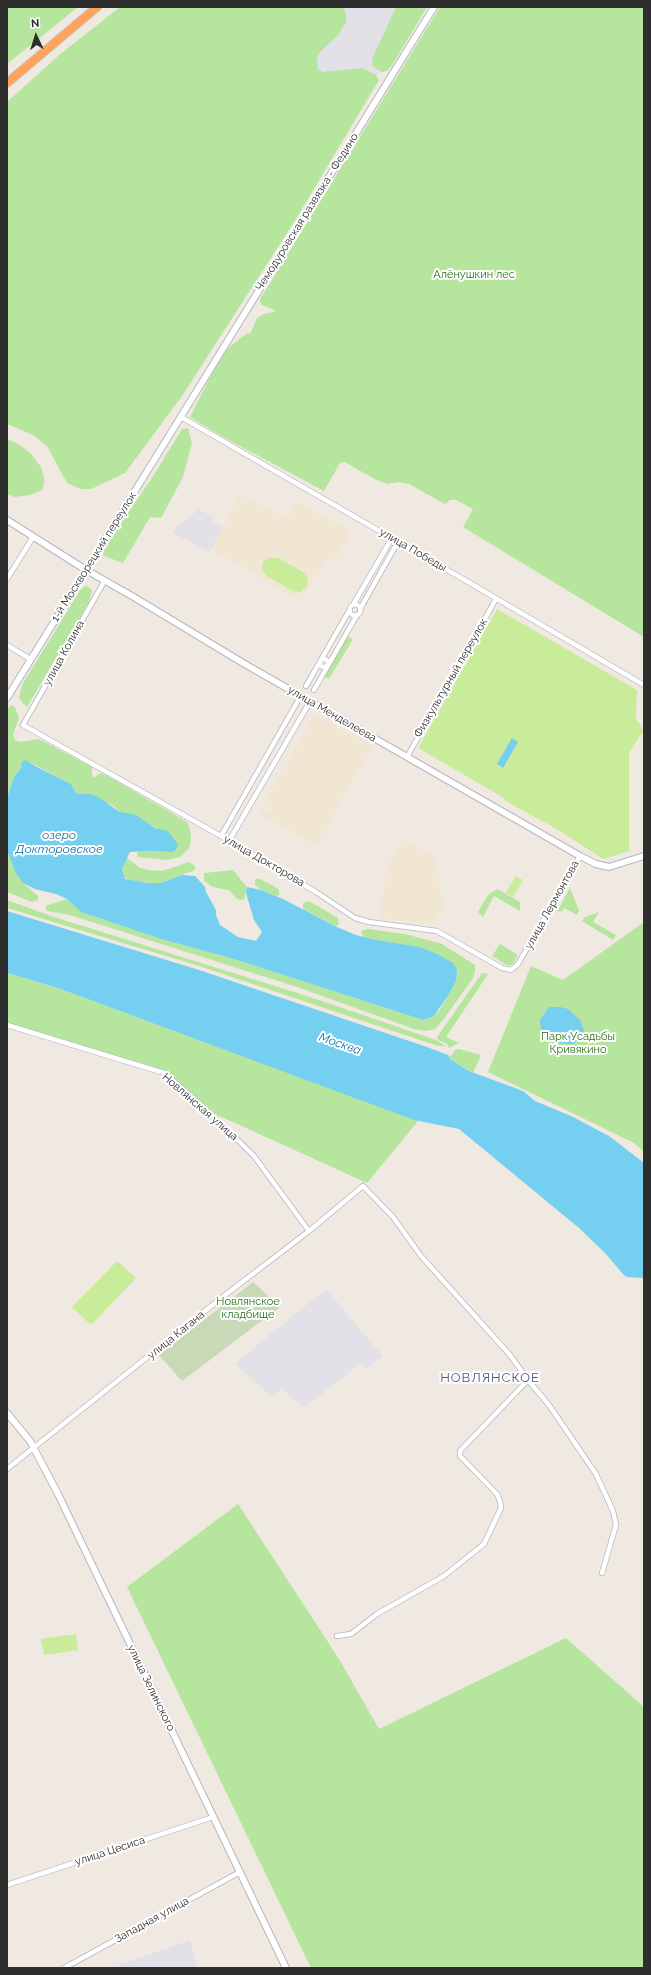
<!DOCTYPE html>
<html>
<head>
<meta charset="utf-8">
<style>
	body { margin:0 }
	#map { position:relative; width:651px; height:1975px; overflow:hidden; background:#efe9e1; font-family:Raleway,sans-serif }
	canvas { display:block }
	.frame { position:absolute; inset:0; border:8px solid #2e2e2e; pointer-events:none }
	.north { position:absolute; left:16px; top:16px; width:40px; height:40px; -webkit-text-stroke:3px #fff; paint-order:stroke; rotate:356deg; font-size:11px; font-weight:700; line-height:16px; text-align:center; color:#2e2e2e }
	.north::after { content:''; display:block; margin:auto; width:14px; height:18px; background:#2e2e2e; clip-path:polygon(50% 0,100% 100%,50% 72%,0 100%) }
</style>
</head>
<body>
<div id="map">
<canvas width="651" height="1975"></canvas>
<div class="frame"></div>
<div class="north">N</div>
</div>
<script>
const g = document.querySelector('canvas').getContext('2d');
g.lineJoin = 'round';
function fill(path, color) {
  g.fillStyle = color;
  g.fill(path, 'evenodd');
}
function poly(rows) {
  const path = new Path2D();
  for (const r of rows) {
    if (r.length === 3) {
      path.moveTo(r[0] + r[2], r[1]);
      path.arc(r[0], r[1], r[2], 0, 2 * Math.PI);
      continue;
    }
    path.moveTo(r[0], r[1]);
    for (let i = 2; i < r.length; i += 2) path.lineTo(r[i], r[i + 1]);
  }
  return path;
}
function trace(path, color, width, dash) {
  g.strokeStyle = color;
  g.lineWidth = width;
  g.lineCap = dash ? 'butt' : 'round';
  g.setLineDash(dash || []);
  g.stroke(path);
}
function label(font, color, halo, rows, align = 'center') {
  g.font = font + ' Raleway,sans-serif';
  g.lineWidth = 4;
  g.setLineDash([]);
  g.textBaseline = 'middle';
  g.strokeStyle = halo;
  g.fillStyle = color;
  for (const [text, x, y, turn = 0] of rows) {
    g.save();
    g.translate(x, y);
    g.rotate((+turn || 0) * Math.PI / 180);
    g.textAlign = isNaN(turn) ? turn : align;
    if (halo) g.strokeText(text, 0, 0);
    g.fillText(text, 0, 0);
    g.restore();
  }
}
fill(poly([
	[335,7,404,7,417,13,360,103,298,57],
	[197,509,214,517,212,521,224,527,209,552,173,533,176,527,190,518],
	[326,1289,383,1356,370,1367,365,1367,361,1363,304,1408,282,1389,272,1398,235,1363],
	[190,1940,198,1968,111,1968,139,1958]
]), '#e3e1e8');
fill(poly([
	[240,496,281,515,283,513,288,516,297,501,351,531,337,557,325,561,300,601,211,549],
	[315,714,372,746,316,846,259,814,261,809,267,813,272,806,265,801],
	[403,839,436,858,443,909,431,924,380,918,387,866]
]), '#f0e6d1');
fill(poly([
	[7,7,78,7,7,64],
	[120,7,343,7,346,13,346,22,339,34,318,54,317,59,318,69,323,72,362,68,376,75,379,80,296,219,182,396,125,473,91,489,80,489,67,483,47,446,33,435,7,424,7,102,59,55],
	[396,7,427,7,391,67,387,71,382,72,372,66,372,59],
	[440,7,644,7,644,637,463,527,473,509,456,500,450,500,445,504,409,484,398,482,388,484,376,480,345,462,340,463,324,491,223,437,190,417,209,379,227,349,242,337,248,333,250,334,257,318,264,314,276,311,262,305,260,302,260,299],
	[188,428,192,443,183,477,161,518,150,517,123,563,104,556,102,550,152,478,182,429],
	[7,439,19,444,31,454,41,467,44,477,44,484,42,490,30,495,15,497,7,494],
	[85,586,89,587,92,591,89,602,27,707,21,701,19,697,22,685,74,600,81,589],
	[346,636,353,639,329,679,323,676],
	[10,705,15,707,19,718,13,734,15,740,20,742,39,739,92,767,92,775,94,778,100,773,106,775,187,822,190,830,191,839,189,848,180,857,167,860,138,857,137,854,139,851,171,852,160,830,153,826,120,812,114,806,87,795,78,794,74,790,71,784,31,763,21,768,14,777,7,798,7,711],
	[7,848,8,853,23,883,38,896,38,900,32,902,7,892],
	[127,858,140,868,149,870,162,871,189,862,195,866,195,870,160,883,134,882,124,877,122,869],
	[233,870,247,887,244,900,237,899,229,890,213,887,204,881,204,873],
	[258,878,274,886,279,890,279,895,277,896,261,890,255,885,255,880],
	[570,888,579,911,577,915,564,908,562,911,557,912],
	[497,889,520,902,520,911,494,896,483,917,478,912,488,895],
	[67,899,81,912,161,939,234,959,423,1020,434,1016,439,1011,449,994,457,972,365,938,361,933,363,930,368,929,405,934,442,944,475,965,475,972,473,978,444,1019,435,1029,426,1031,414,1029,297,987,70,915,47,911,45,906],
	[7,900,54,917,310,997,436,1040,446,1046,438,1046,196,965,7,908],
	[309,901,338,918,339,924,336,926,303,909,303,903],
	[599,912,593,922,616,935,613,940,582,921,585,917],
	[644,922,644,1152,634,1143,488,1072,531,966,563,980],
	[500,944,518,955,512,965,507,965,492,956],
	[7,973,58,988,418,1121,367,1183,213,1113,165,1071,7,1023],
	[482,973,488,974,446,1037,459,1043,449,1048,447,1044,438,1040,437,1037],
	[459,1049,481,1055,473,1073,450,1059,448,1055,451,1056,455,1050],
	[238,1504,339,1659,379,1729,566,1638,644,1707,644,1968,311,1968,127,1587]
]), '#b6e59e');
fill(poly([
	[253,1282,280,1307,182,1381,159,1355]
]), '#c8d9b8');
fill(poly([
	[270,557,278,558,303,572,308,578,307,586,301,592,293,591,267,576,262,570,263,562],
	[497,609,637,690,636,720,640,724,643,731,629,753,629,851,603,859,560,831,504,800,504,798,418,748],
	[515,876,523,880,513,897,506,893],
	[117,1261,136,1278,91,1325,72,1307],
	[76,1634,78,1650,44,1655,41,1639]
]), '#c9ec9a');
fill(poly([
	[512,738,518,742,503,768,497,764],
	[26,760,35,766,71,784,74,790,78,794,90,794,98,797,120,812,136,815,155,828,167,831,172,836,178,845,175,851,171,852,148,851,130,852,122,869,125,879,148,883,160,883,182,875,195,876,205,887,206,892,216,910,216,915,220,925,238,937,256,941,262,932,254,920,246,893,247,887,261,890,283,899,339,928,356,935,375,940,420,947,437,954,453,963,457,970,456,981,449,994,434,1016,423,1020,234,959,161,939,81,912,67,899,56,894,35,889,23,883,16,873,8,853,7,798,14,777,21,768,22,762],
	[7,911,199,970,427,1047,448,1055,450,1059,469,1071,523,1091,535,1101,571,1116,609,1136,644,1163,644,1278,627,1277,623,1274,605,1253,579,1228,459,1129,414,1120,58,988,7,973],
	[549,1007,560,1007,568,1009,580,1020,584,1031,582,1035,573,1044,557,1043,541,1031,540,1020]
]), '#75cff0');
const street = poly([
	[181,417,470,583,644,685],
	[7,579,33,537],
	[105,580,23,725,221,836,316,892,355,918,369,922,437,931,502,968,511,970,518,964,580,856],
	[355,610,5.5],
	[353,605,389,543],
	[360,609,395,547],
	[7,645,30,659],
	[324,663,4],
	[306,686,349,611],
	[314,690,357,615],
	[407,757,496,599],
	[221,836,299,699],
	[229,841,308,705],
	[7,1025,164,1073,213,1116,254,1156,309,1231],
	[7,1469,220,1299,309,1231,363,1186,393,1217,421,1256,510,1355,528,1380,549,1405,596,1474,613,1511,616,1525,602,1573],
	[337,1636,351,1634,377,1614,444,1576,484,1544,501,1508,500,1501,497,1494,460,1456,460,1451,528,1380],
	[7,1885,213,1817],
	[64,1968,240,1872]
]);
const secondary = poly([
	[7,520,86,570,132,596,243,663,580,856,596,864,609,867,644,856],
	[7,698,434,7],
	[7,1413,30,1441,58,1494,286,1968]
]);
const highway = poly([
	[7,83,97,7]
]);
trace(street, '#b4b7c1', 6);
trace(secondary, '#b4b7c1', 8);
trace(highway, '#c9c9c9', 10);
trace(street, '#fff', 4.5);
trace(secondary, '#fff', 6);
trace(highway, '#ffa35c', 8);
label('11px', '#2e2e2e', '#fff', [
	["Чемодуровская развязка - Федино",307,212,-58],
	["улица Победы",413,550,30],
	["1-й Москворецкий переулок",94,557,-58],
	["улица Колина",64,653,-61],
	["Физкультурный переулок",451,678,-60],
	["улица Менделеева",332,714,30],
	["улица Докторова",264,861,30],
	["улица Лермонтова",552,905,-61],
	["Новлянская улица",200,1107,41],
	["улица Кагана",176,1335,-39],
	["улица Зелинского",151,1688,64],
	["улица Цесиса",110,1851,-18],
	["Западная улица",152,1920,-29]
]);
label('11px', '#2c6e1b', '#fff', [
	["Алёнушкин лес",474,275],
	["Парк Усадьбы",578,1037],
	["Кривякино",578,1050],
	["Новлянское",248,1302],
	["кладбище",248,1315]
]);
label('italic 12px', '#0d6fa3', '#fff', [
	["озеро",59,835],
	["Докторовское",59,849],
	["Москва",340,1044,19]
]);
g.letterSpacing = '1px';
label('13px', '#4d5680', '#fff', [
	["НОВЛЯНСКОЕ",490,1378]
]);
g.letterSpacing = '0px';
</script>
</body>
</html>
